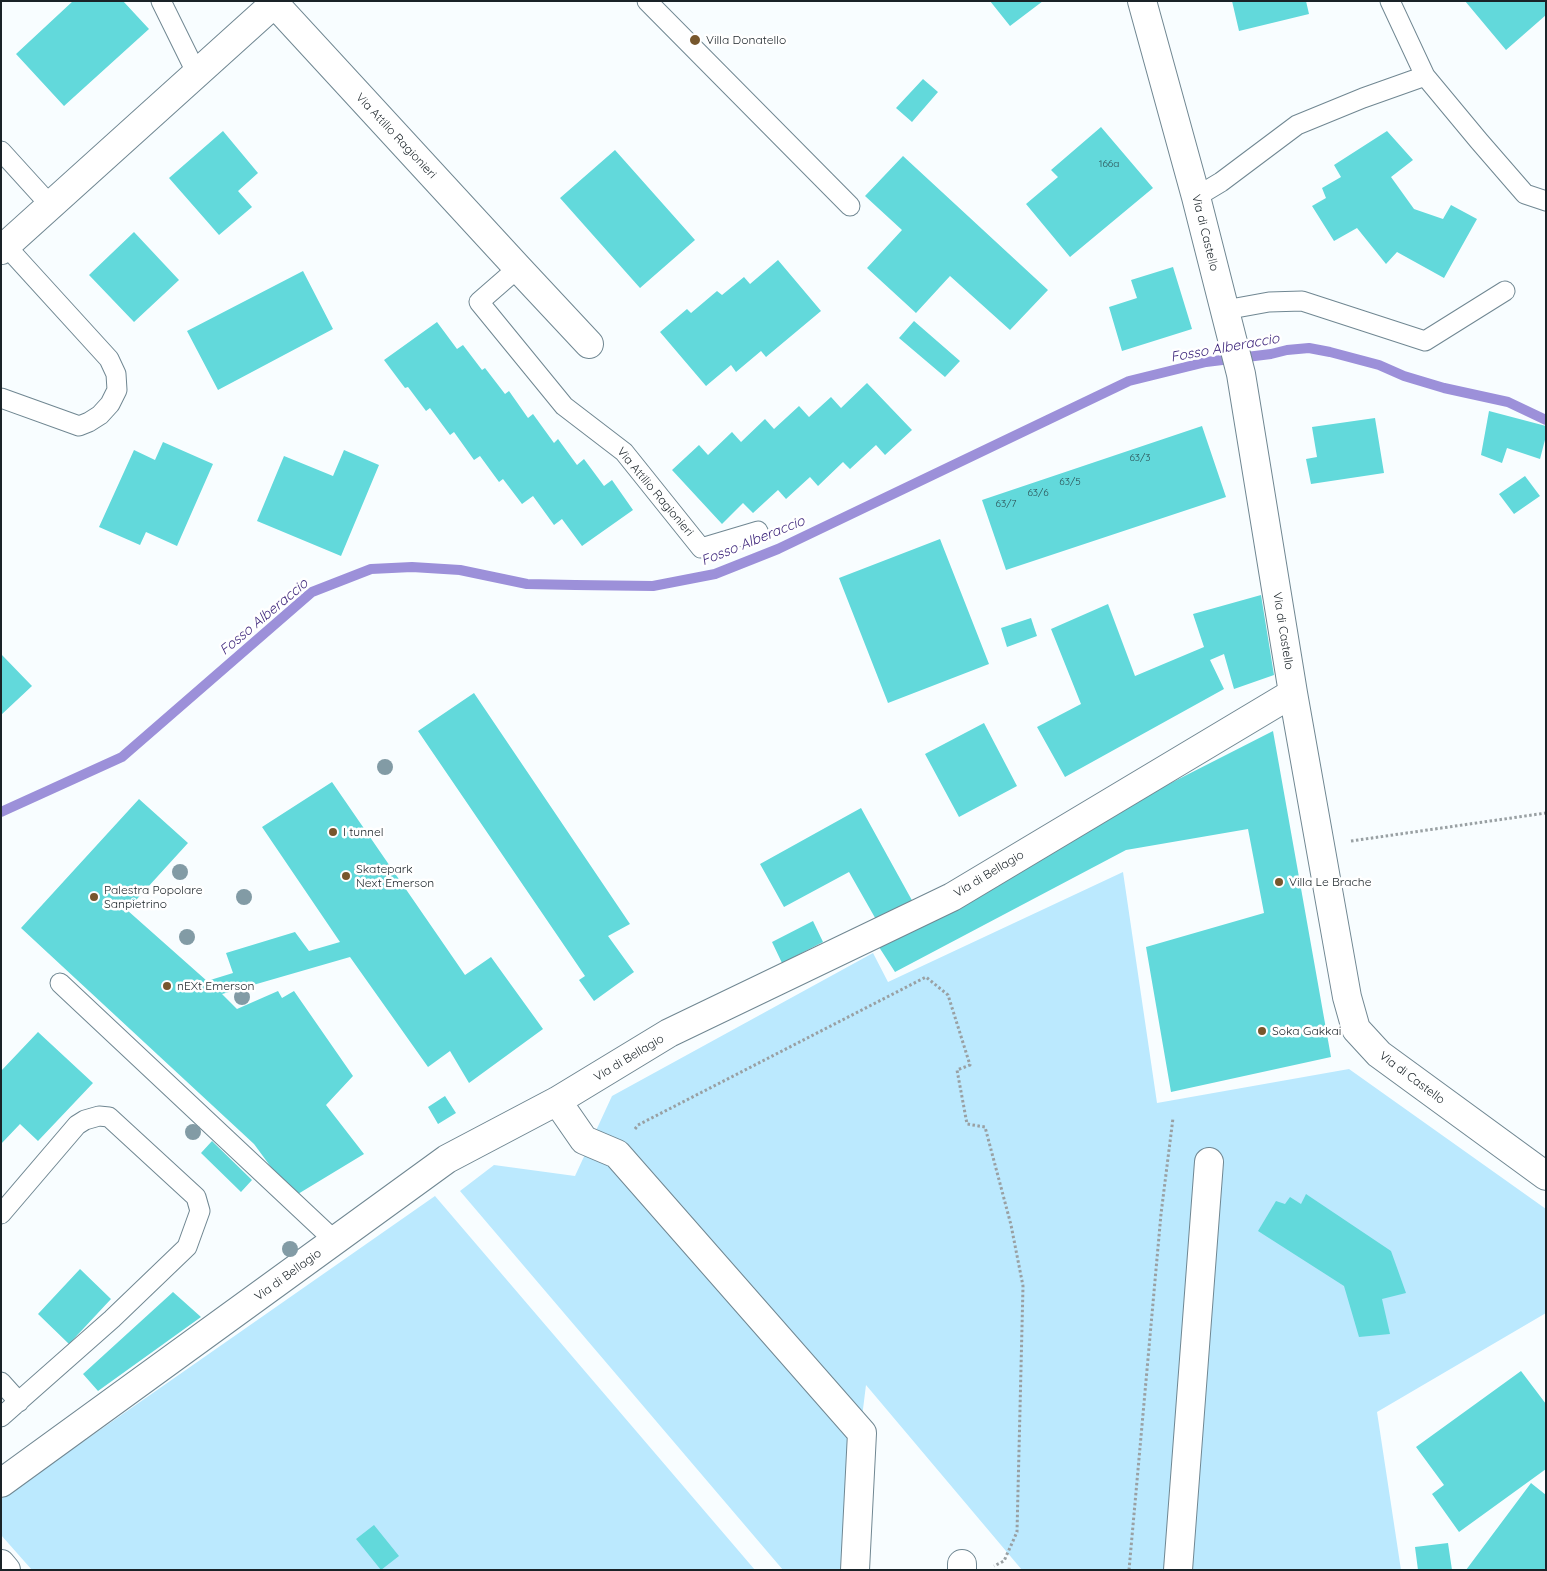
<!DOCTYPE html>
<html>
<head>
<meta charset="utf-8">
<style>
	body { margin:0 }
	#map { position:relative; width:1547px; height:1571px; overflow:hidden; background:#f8fdff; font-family:Quicksand,sans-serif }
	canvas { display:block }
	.frame { position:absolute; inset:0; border:2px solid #1a2328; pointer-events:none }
</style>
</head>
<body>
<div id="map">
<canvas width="1547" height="1571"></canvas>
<div class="frame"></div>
</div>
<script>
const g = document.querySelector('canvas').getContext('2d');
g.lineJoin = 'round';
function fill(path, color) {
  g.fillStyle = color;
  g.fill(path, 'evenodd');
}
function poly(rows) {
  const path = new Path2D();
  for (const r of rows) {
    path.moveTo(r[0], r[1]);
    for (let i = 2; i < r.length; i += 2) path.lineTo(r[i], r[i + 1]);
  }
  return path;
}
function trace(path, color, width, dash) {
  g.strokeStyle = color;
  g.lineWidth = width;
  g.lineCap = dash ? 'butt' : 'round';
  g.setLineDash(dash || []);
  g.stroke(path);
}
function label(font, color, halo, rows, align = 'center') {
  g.font = font + ' Quicksand,sans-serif';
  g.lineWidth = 5;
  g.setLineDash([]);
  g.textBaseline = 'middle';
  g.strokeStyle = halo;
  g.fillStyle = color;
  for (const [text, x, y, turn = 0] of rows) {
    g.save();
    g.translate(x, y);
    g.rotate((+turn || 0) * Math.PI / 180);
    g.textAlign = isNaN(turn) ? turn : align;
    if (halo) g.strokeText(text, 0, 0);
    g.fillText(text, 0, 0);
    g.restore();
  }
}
fill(poly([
	[1123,872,1157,1103,1349,1069,1546,1209,1546,1313,1377,1412,1401,1570,1022,1570,866,1385,843,1570,783,1570,460,1191,494,1165,575,1176,612,1096,873,953,888,982],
	[435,1196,755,1570,32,1570,1,1535,1,1499]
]), '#bbe9fe');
trace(poly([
	[1,812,122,757,312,592,371,569,412,567,460,570,527,584,575,585,653,586,715,574,778,549,1129,381,1206,362,1271,354,1287,350,1309,348,1330,352,1379,365,1404,376,1444,388,1508,402,1546,420]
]), '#9c90d9', 10);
fill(poly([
	[73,1,123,1,149,29,64,106,16,54],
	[990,1,1043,1,1010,26],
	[1232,1,1306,1,1309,14,1239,31],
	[1465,1,1546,1,1546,15,1506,50],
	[923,79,938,92,912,122,896,108],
	[1101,127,1153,188,1070,257,1026,204,1058,177,1051,170],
	[223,131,258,173,238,191,252,207,219,235,169,178],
	[1387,131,1413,160,1391,177,1414,209,1443,219,1451,205,1477,219,1444,278,1397,252,1386,264,1357,228,1334,241,1312,206,1326,198,1322,188,1341,177,1334,165],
	[615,150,695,240,640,288,560,198],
	[903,156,1048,290,1010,330,950,276,916,313,867,268,902,230,865,196],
	[134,232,179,280,134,322,89,275],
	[778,260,821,311,766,357,761,351,736,372,731,365,706,386,660,332,687,309,691,313,717,291,722,295,744,277,750,284],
	[1173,267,1192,329,1122,351,1109,307,1137,298,1131,280],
	[303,271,333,329,218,390,187,331],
	[914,321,960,361,945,377,899,338],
	[437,322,457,349,463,345,482,370,485,368,505,394,509,391,528,418,533,414,554,443,558,439,577,465,584,459,604,486,612,480,633,510,582,546,562,519,554,525,533,496,522,504,503,479,499,482,480,456,474,460,454,432,450,435,430,408,426,411,408,387,405,388,384,360],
	[867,383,912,430,885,455,876,445,850,469,843,462,818,486,810,477,786,499,778,490,753,513,743,503,722,524,672,470,699,445,708,455,732,432,741,442,765,419,774,429,799,406,809,417,831,397,841,408],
	[1489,411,1546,426,1546,436,1540,459,1507,448,1502,463,1481,455],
	[1375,418,1384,473,1311,484,1306,459,1317,457,1312,427],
	[1202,426,1226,497,1006,570,982,500],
	[163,442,213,464,177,546,146,532,140,545,99,527,134,450,155,460],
	[344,450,379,465,341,556,257,521,284,456,333,476],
	[1525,476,1540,496,1514,514,1499,494],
	[940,539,989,664,888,703,839,578],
	[1261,595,1274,675,1234,689,1224,654,1210,660,1224,689,1065,777,1037,727,1081,704,1051,629,1108,604,1135,676,1204,647,1193,614],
	[1031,618,1037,636,1007,647,1001,628],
	[1,654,32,686,1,715],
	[474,693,630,924,608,936,634,972,594,1001,579,980,585,976,418,731],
	[984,723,1017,786,959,817,925,754],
	[1273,731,1331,1057,1171,1092,1146,947,1264,913,1248,829,1126,850,895,972,879,947,1112,813],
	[332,782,465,975,491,957,543,1029,469,1083,450,1051,428,1067,350,957,222,994,237,1009,278,991,282,998,294,991,353,1076,326,1105,364,1154,293,1197,254,1144,21,928,139,799,188,843,127,910,207,981,233,973,226,953,295,932,309,951,340,942,262,827],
	[861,808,914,904,878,923,849,872,784,907,760,864],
	[813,921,823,942,782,963,772,942],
	[38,1032,93,1083,38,1141,20,1124,1,1144,1,1071],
	[445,1096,456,1113,438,1124,428,1107],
	[212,1141,252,1180,241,1192,201,1153],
	[1306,1194,1391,1251,1406,1293,1382,1299,1390,1334,1359,1337,1344,1286,1258,1231,1276,1201,1285,1204,1290,1197,1301,1204],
	[80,1269,111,1299,69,1344,38,1314],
	[173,1292,201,1317,98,1391,83,1374],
	[1521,1371,1546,1404,1546,1469,1459,1532,1432,1494,1444,1485,1416,1447],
	[1531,1483,1546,1495,1546,1570,1466,1570],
	[374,1525,399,1556,381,1570,356,1539],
	[1448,1543,1452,1570,1418,1570,1415,1547]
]), '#62d9db');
const service = poly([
	[161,1,197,74],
	[647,1,850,206],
	[1390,1,1425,76],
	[1,151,51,206],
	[1196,197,1221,182,1297,125,1363,98,1425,76,1479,141,1525,194,1546,201],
	[518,268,479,302,564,406,624,452,701,548,758,531],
	[1225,310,1269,302,1302,301,1425,341,1505,291],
	[1,398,79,426,89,422,100,415,110,404,117,390,116,374,109,359,6,246],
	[60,983,335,1241],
	[1,1214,77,1125,85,1120,99,1116,109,1117,196,1197,200,1211,187,1247,112,1319,1,1417],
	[1,1382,19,1402]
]);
const minor = poly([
	[1142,1,1196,197,1241,374,1293,693,1347,997,1356,1029,1379,1054,1546,1176],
	[275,4,518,268,589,344],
	[1,250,277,1],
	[557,1101,584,1140,617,1154,862,1433,855,1570],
	[1,1483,447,1159,557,1101,669,1033,952,897,1293,693],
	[1,1564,6,1570],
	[962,1570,962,1564],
	[1178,1570,1209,1162]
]);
trace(service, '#708792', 21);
trace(minor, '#708792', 30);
trace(poly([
	[1351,841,1546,813],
	[635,1129,638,1125,926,977,948,995,970,1065,957,1070,967,1124,985,1127,1011,1225,1023,1286,1017,1532,1004,1561,994,1566],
	[1129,1570,1161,1214,1173,1118]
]), '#99a0a3', 3, [2.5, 2.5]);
trace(service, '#fff', 19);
trace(minor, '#fff', 28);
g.fillStyle = '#829ba5';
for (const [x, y] of [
	[385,767],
	[180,872],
	[244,897],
	[187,937],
	[242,997],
	[193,1132],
	[290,1249]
]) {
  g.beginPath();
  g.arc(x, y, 8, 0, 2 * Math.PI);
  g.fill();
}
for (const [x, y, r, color] of [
	[695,40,6,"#77572d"],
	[333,832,5,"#77572d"],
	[346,876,5,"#77572d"],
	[1279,882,5,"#77572d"],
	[94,897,5,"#77572d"],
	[167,986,5,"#77572d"],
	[1262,1031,5,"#77572d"]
]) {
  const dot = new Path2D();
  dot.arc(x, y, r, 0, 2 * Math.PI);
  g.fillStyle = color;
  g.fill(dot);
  trace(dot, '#fff', 2);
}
label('10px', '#2c5055', null, [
	["166a",1109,164],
	["63/3",1140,458],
	["63/5",1070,482],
	["63/6",1038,493],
	["63/7",1006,504]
]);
label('12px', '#1a2328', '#fff', [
	["Villa Donatello",706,40],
	["I tunnel",343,832],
	["Skatepark",356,869],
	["Next Emerson",356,883],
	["Villa Le Brache",1289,882],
	["Palestra Popolare",104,890],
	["Sanpietrino",104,904],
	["nEXt Emerson",177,986],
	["Soka Gakkai",1272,1031]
], 'left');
label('12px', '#1a2328', '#fff', [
	["Via Attilio Ragionieri",396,136,47],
	["Via di Castello",1205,233,76],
	["Via Attilio Ragionieri",655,492,50],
	["Via di Castello",1283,631,81],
	["Via di Bellagio",989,874,-31],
	["Via di Bellagio",629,1058,-31],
	["Via di Castello",1412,1078,37],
	["Via di Bellagio",288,1275,-36]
]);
label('italic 14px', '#3f277c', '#fff', [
	["Fosso Alberaccio",1225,348,-10],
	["Fosso Alberaccio",753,541,-22],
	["Fosso Alberaccio",264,617,-40]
]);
</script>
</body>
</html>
